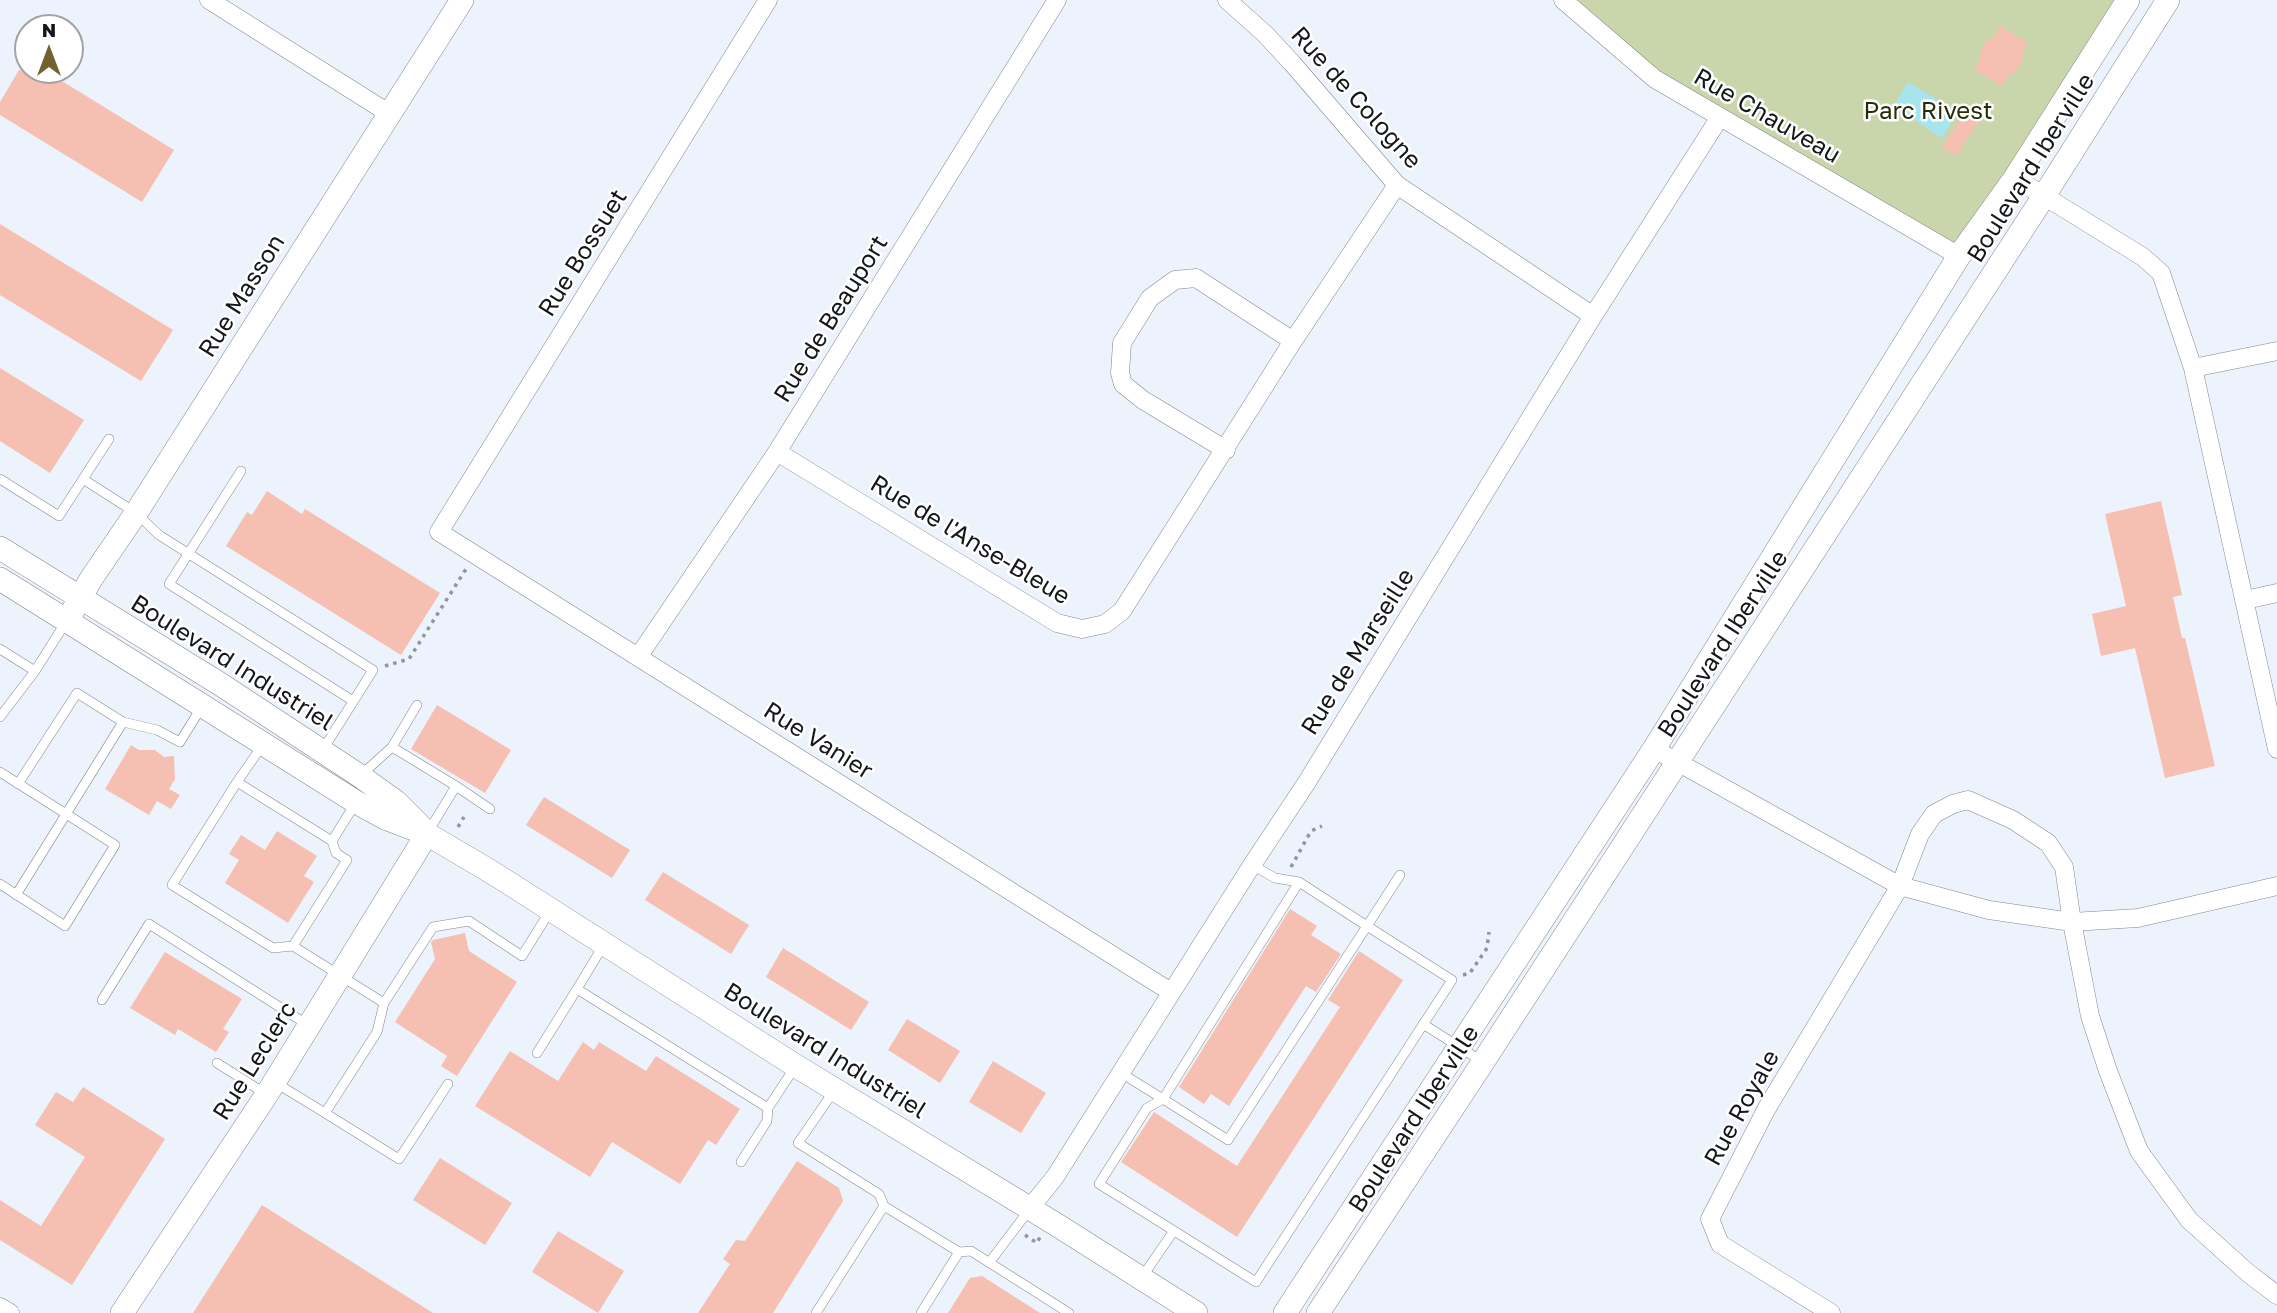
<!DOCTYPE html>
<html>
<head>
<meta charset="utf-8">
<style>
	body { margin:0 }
	#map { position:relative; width:2277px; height:1313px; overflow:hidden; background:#edf3fc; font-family:"Golos Text",sans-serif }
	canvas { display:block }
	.north { position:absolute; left:14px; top:14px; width:70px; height:70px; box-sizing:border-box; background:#fff; border:2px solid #a1a2a3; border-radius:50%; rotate:0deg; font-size:19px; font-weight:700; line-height:28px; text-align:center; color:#141619 }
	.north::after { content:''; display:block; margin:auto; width:24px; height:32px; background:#71622f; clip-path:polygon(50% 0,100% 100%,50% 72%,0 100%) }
</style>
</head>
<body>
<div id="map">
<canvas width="2277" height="1313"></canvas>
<div class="north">N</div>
</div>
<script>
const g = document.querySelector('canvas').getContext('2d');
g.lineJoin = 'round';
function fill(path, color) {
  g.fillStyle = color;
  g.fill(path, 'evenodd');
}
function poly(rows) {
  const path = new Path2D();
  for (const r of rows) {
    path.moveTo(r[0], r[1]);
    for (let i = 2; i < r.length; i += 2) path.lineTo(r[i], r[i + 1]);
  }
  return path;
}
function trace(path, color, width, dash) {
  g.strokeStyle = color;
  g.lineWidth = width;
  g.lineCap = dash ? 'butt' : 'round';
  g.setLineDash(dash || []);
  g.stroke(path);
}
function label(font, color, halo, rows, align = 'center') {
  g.font = font + ' "Golos Text",sans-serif';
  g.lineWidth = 5;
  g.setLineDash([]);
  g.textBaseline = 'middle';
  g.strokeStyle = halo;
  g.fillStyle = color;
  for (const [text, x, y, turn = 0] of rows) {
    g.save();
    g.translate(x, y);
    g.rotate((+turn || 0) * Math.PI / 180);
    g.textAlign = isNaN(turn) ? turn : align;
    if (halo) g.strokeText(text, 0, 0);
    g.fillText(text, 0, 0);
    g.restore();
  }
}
fill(poly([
	[1561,0,2128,0,1959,256,1655,79]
]), '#c9d5ab');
fill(poly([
	[1908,82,1958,112,1942,138,1893,107]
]), '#a6e5ec');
fill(poly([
	[2000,26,2028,43,2021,55,2024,57,2015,74,2011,72,2003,86,1974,70,1982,56,1979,54,1988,38,1992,40],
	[19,70,44,70,174,150,142,202,0,115,0,102],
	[1968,107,1982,116,1956,156,1942,147],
	[0,224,173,330,141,381,0,295],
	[0,368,84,420,50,473,0,441],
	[267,491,302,514,305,509,440,593,401,655,226,546,247,512,252,515],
	[2161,501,2182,595,2173,597,2182,638,2185,638,2215,766,2165,778,2135,648,2101,656,2092,614,2126,606,2105,514],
	[437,705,511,750,485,793,411,749],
	[131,745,139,750,155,750,164,757,174,756,175,779,169,789,180,795,171,809,157,801,149,815,105,789],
	[544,797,630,850,612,878,526,825],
	[277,831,317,856,304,876,314,882,288,923,225,883,239,860,229,854,241,835,265,850],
	[663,872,749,925,731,954,645,900],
	[1290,909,1317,926,1311,935,1341,954,1316,992,1306,986,1229,1106,1211,1094,1204,1104,1179,1087],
	[465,933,469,951,517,982,457,1076,441,1066,447,1056,395,1022,435,959,431,942,433,940],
	[783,948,869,1002,851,1030,766,977],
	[1359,951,1403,980,1237,1237,1121,1162,1154,1112,1237,1166,1340,1007,1328,1000],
	[165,952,242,999,223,1029,229,1032,216,1052,178,1029,175,1035,130,1008],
	[907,1019,960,1051,940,1083,888,1050],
	[583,1042,594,1050,599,1042,646,1071,656,1056,740,1109,716,1145,708,1140,680,1184,612,1142,590,1177,475,1106,510,1051,558,1081],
	[993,1061,1046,1093,1021,1133,969,1102],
	[83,1087,165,1139,72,1285,0,1240,0,1200,41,1226,85,1157,35,1125,56,1092,73,1102],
	[440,1158,512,1203,485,1245,413,1200],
	[797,1161,839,1188,843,1201,773,1313,698,1313,730,1264,723,1259,736,1240,745,1241],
	[262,1205,433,1313,193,1313],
	[558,1231,624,1271,598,1313,532,1272],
	[982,1276,1040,1313,948,1313,970,1278]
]), '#f5bfb2');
const service = poly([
	[241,471,169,584,353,701],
	[0,479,59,516,109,439],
	[83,479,136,513,159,535,373,670,322,751],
	[0,649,35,671],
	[0,717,35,671,66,622],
	[262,746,237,782,332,841],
	[392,747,456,786,428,832],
	[0,772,115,845,65,926,0,884],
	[360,776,392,747,417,705],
	[237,782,172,885,273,948,293,946],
	[18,784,77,693,123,722],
	[456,786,490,809],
	[355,804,332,841,336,853,347,860,293,946,384,1003,433,927,469,921,522,956,550,911],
	[1252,865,1275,878,1299,882,1367,926,1452,980,1256,1282,1099,1184,1147,1108,1163,1099,1228,1140,1367,926,1400,875],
	[16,895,123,722,157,730,180,742,201,708],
	[603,946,577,989,768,1108],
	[102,1000,149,924,308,1025],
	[1423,1024,1483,1062],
	[537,1053,577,989],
	[217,1063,266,1094],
	[1121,1073,1163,1099,1299,882],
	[276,1083,325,1113,377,1032,384,1003],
	[834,1091,798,1143,879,1194,884,1206,959,1252,971,1251,1069,1313],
	[325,1113,399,1159,448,1084],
	[741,1162,767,1121,768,1108,795,1067],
	[989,1263,1029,1210],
	[1142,1277,1173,1232],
	[816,1313,884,1206],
	[921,1313,959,1252]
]);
const minor = poly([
	[209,0,390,114],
	[768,0,439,532,1171,992],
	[1227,0,1265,34,1292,63,1397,185,1593,316],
	[1563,0,1655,79,1959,256],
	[2015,178,2143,257,2161,273,2193,368,2277,749],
	[2193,368,2277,351],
	[1226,450,1143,400,1123,384,1120,373,1122,343,1150,298,1175,280,1196,278,1293,341],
	[777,452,1057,623,1082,629,1105,624,1122,611,1293,341,1397,185],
	[2245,600,2277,593],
	[638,657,777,452,1057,0],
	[1654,749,1900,886,1989,910,2072,922,2138,918,2277,886],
	[1030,1208,1055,1177,1252,865,1307,782,1593,316,1720,117],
	[0,1307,10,1313],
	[1831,1313,1720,1244,1710,1219,1767,1108,1900,886,1920,834,1934,814,1953,804,1968,800,2013,820,2048,843,2064,867,2072,922,2090,1016,2108,1071,2139,1151,2189,1220,2248,1273,2277,1295]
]);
const tertiary = poly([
	[0,548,220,684,360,776,395,801,423,829],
	[0,579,356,802,385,818,427,834,493,873,796,1066,1057,1225,1196,1313],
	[67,621,91,579,136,513,462,0],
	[122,1313,267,1094,427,834],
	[1285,1313,1654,749,1959,256,2015,178,2128,0],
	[1318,1313,1483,1062,2044,196,2168,0]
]);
trace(service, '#82868e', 10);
trace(minor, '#82868e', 19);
trace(tertiary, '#82868e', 24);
trace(poly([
	[385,666,409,659,466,569],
	[458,827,464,817],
	[1291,867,1311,831,1322,826],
	[1463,975,1470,973,1487,948,1489,932],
	[1025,1235,1037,1243,1040,1237]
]), '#91959c', 3.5, [3.5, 5]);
trace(service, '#fff', 9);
trace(minor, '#fff', 18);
trace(tertiary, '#fff', 23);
label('24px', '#141619', '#fff', [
	["Rue de Cologne",1356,98,48],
	["Rue Chauveau",1767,116,30],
	["Boulevard Iberville",2031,168,-58],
	["Rue Bossuet",583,253,-58],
	["Rue Masson",242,296,-58],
	["Rue de Beauport",831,319,-58],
	["Rue de l'Anse-Bleue",970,540,31],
	["Boulevard Iberville",1723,644,-57],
	["Rue de Marseille",1358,652,-58],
	["Boulevard Industriel",232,663,32],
	["Rue Vanier",818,741,32],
	["Boulevard Industriel",825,1051,32],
	["Rue Leclerc",255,1061,-58],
	["Rue Royale",1742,1108,-61],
	["Boulevard Iberville",1414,1119,-57]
]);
label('24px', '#262d09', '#fff', [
	["Parc Rivest",1928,111]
]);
</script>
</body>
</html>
